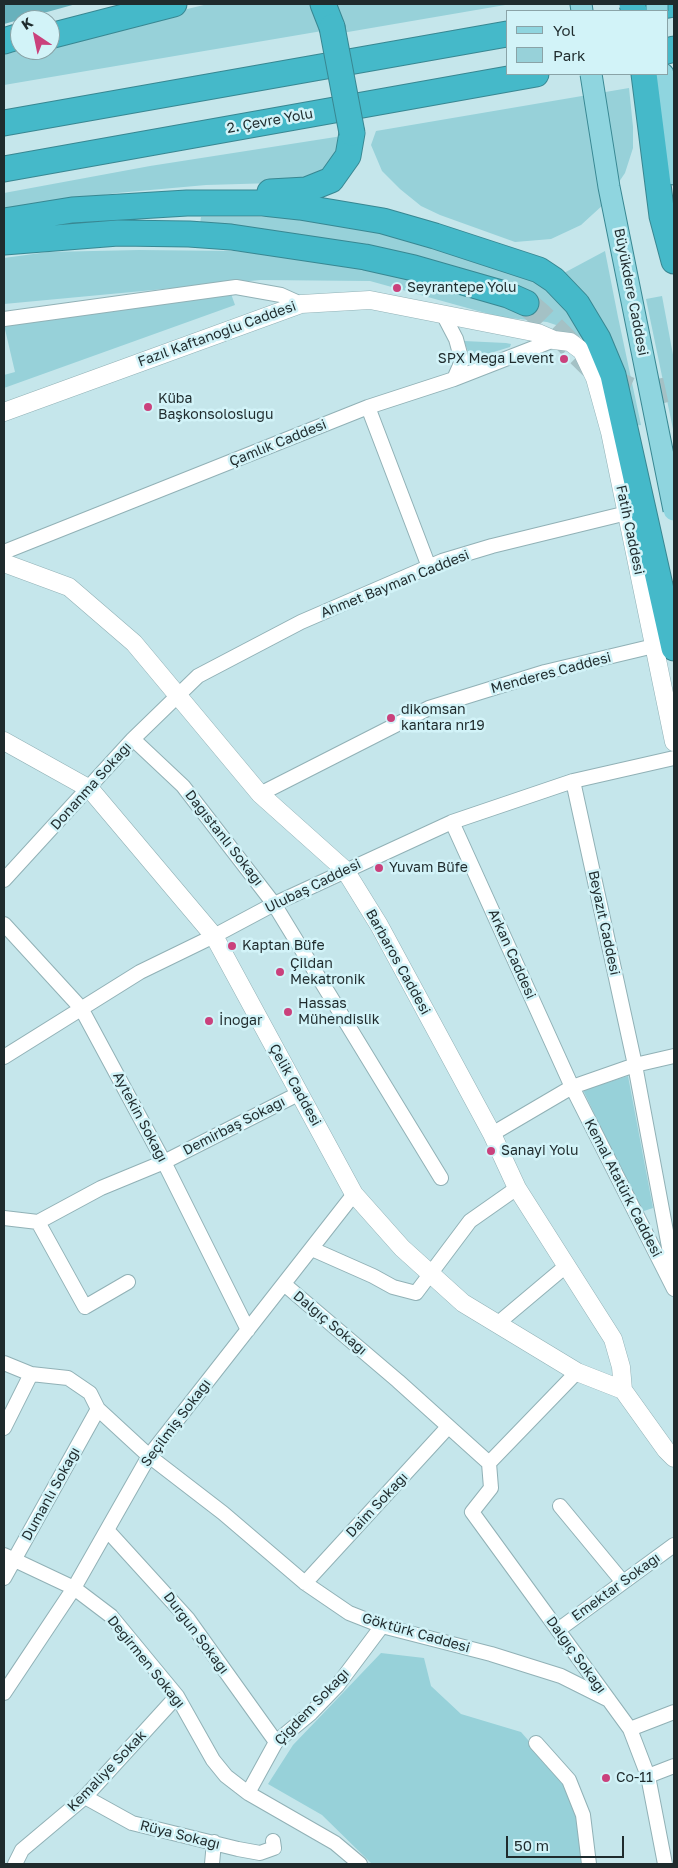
<!DOCTYPE html>
<html>
<head>
<meta charset="utf-8">
<style>
	body { margin:0 }
	#map { position:relative; width:678px; height:1868px; overflow:hidden; background:#c5e6eb; font-family:"Golos Text",sans-serif }
	canvas { display:block }
	.frame { position:absolute; inset:0; border:5px solid #1f2b2d; pointer-events:none }
	.legend { position:absolute; left:506px; top:10px; width:162px; height:65px; box-sizing:border-box; background:#d2f3f8; border:1px solid #8aa3a7; margin:0; padding:6px 9px; list-style:none; font-size:15px; color:#1f2b2d }
	.legend li { display:flex; align-items:center; gap:10px; height:25px }
	.legend b { width:25px; border:1px solid #8aa3a7 }
	.north { position:absolute; left:10px; top:10px; width:50px; height:50px; box-sizing:border-box; background:#d2f3f8; border:1px solid #8aa3a7; border-radius:50%; rotate:326deg; font-size:14px; font-weight:700; line-height:20px; text-align:center; color:#1f2b2d }
	.north::after { content:''; display:block; margin:auto; width:18px; height:22px; background:#ca417c; clip-path:polygon(50% 0,100% 100%,50% 72%,0 100%) }
	.scale { position:absolute; left:506px; top:1836px; width:118px; height:22px; box-sizing:border-box; border:2px solid #1f2b2d; border-top:0; padding-left:6px; font-size:15px; line-height:18px; white-space:nowrap; color:#1f2b2d; -webkit-text-stroke:4px #d2f3f8; paint-order:stroke }
</style>
</head>
<body>
<div id="map">
<canvas width="678" height="1868"></canvas>
<div class="frame"></div>
<ul class="legend">
<li><b style="height:6px;background:#8fd5df"></b>Yol</li>
<li><b style="height:14px;background:#97d1d9"></b>Park</li>
</ul>
<div class="north">K</div>
<div class="scale">50 m</div>
</div>
<script>
const g = document.querySelector('canvas').getContext('2d');
g.lineJoin = 'round';
function fill(path, color) {
  g.fillStyle = color;
  g.fill(path, 'evenodd');
}
function poly(rows) {
  const path = new Path2D();
  for (const r of rows) {
    path.moveTo(r[0], r[1]);
    for (let i = 2; i < r.length; i += 2) path.lineTo(r[i], r[i + 1]);
  }
  return path;
}
function trace(path, color, width, dash) {
  g.strokeStyle = color;
  g.lineWidth = width;
  g.lineCap = dash ? 'butt' : 'round';
  g.setLineDash(dash || []);
  g.stroke(path);
}
function label(font, color, halo, rows, align = 'center') {
  g.font = font + ' "Golos Text",sans-serif';
  g.lineWidth = 5;
  g.setLineDash([]);
  g.textBaseline = 'middle';
  g.strokeStyle = halo;
  g.fillStyle = color;
  for (const [text, x, y, turn = 0] of rows) {
    g.save();
    g.translate(x, y);
    g.rotate((+turn || 0) * Math.PI / 180);
    g.textAlign = isNaN(turn) ? turn : align;
    if (halo) g.strokeText(text, 0, 0);
    g.fillText(text, 0, 0);
    g.restore();
  }
}
fill(poly([
	[208,4,315,4,322,31,4,85,4,55,21,50,50,50,50,42],
	[335,4,511,4,342,33],
	[629,88,633,127,633,148,625,173,604,204,581,225,551,239,515,242,440,215,421,206,400,189,382,171,371,145,376,131],
	[342,136,337,157,315,178,275,183,206,185,117,193,4,210,4,193,150,166],
	[201,217,287,217,346,225,466,254,534,277,563,302,589,343,568,329,547,322,500,317,370,281,260,280,4,304,4,258,48,252,139,250,234,251,363,263,200,224],
	[605,251,618,317,641,425,633,426,562,274],
	[230,291,235,305,4,388,4,375,15,372,4,325],
	[662,296,674,360,674,434,646,299],
	[464,341,506,343,511,344,510,347,471,359],
	[628,1076,653,1208,641,1212,583,1090],
	[381,1653,424,1658,431,1686,461,1714,521,1732,563,1780,580,1819,585,1864,372,1864,322,1815,268,1784,293,1745]
]), '#97d1d9');
fill(poly([
	[4,4,76,4,4,24]
]), '#68b1bc');
trace(poly([
	[526,303,541,316,590,365,610,381,635,392,656,392,674,388]
]), '#a4c1c5', 25, [25, 12]);
const minor = poly([
	[444,316,456,339,462,361,454,379],
	[4,319,236,287,281,295,301,304],
	[368,407,429,567],
	[4,552,368,407,454,379,554,340],
	[133,739,183,786,274,904,441,1178],
	[573,781,635,1065,674,1274],
	[260,794,429,708,545,672,654,646],
	[452,822,572,1087,674,1289],
	[4,880,133,739,198,676,301,622,442,561,492,546,627,513],
	[4,924,81,1008,164,1162,248,1330],
	[4,1057,140,972,214,936,274,904,452,822,573,781,674,758],
	[492,1134,572,1087,635,1065,674,1056],
	[4,1218,38,1222,101,1188,164,1162,300,1093],
	[38,1222,85,1307,128,1282],
	[312,1249,373,1276,393,1287,416,1293,470,1221,517,1188],
	[284,1284,398,1381,489,1463],
	[497,1324,566,1266],
	[4,1363,31,1374,68,1378,90,1393,98,1409,149,1456,223,1513,305,1583,349,1613,382,1626,491,1654,561,1676,609,1700],
	[577,1372,489,1463,491,1488,472,1512,630,1729,648,1776,665,1864],
	[4,1428,31,1374],
	[560,1506,622,1581],
	[107,1530,188,1619,276,1742],
	[4,1555,74,1588,111,1616,177,1696,213,1760,226,1776,248,1793,335,1843,360,1864],
	[4,1578,98,1409],
	[305,1583,448,1427],
	[558,1630,674,1545],
	[4,1693,74,1588,149,1456,354,1194],
	[630,1729,674,1712],
	[536,1743,569,1780,583,1815,589,1864],
	[648,1776,674,1766],
	[248,1793,276,1742,311,1713,337,1686,382,1626],
	[85,1797,132,1823,238,1849,260,1853,274,1848,273,1841],
	[15,1864,22,1850,85,1797,177,1696],
	[212,1864,214,1842]
]);
const tertiary = poly([
	[4,412,301,304,370,300,538,333,554,340,570,342,582,351,595,378,610,432,674,742],
	[4,563,69,587,134,643,260,794,345,870,379,925,492,1134,517,1188,613,1339,621,1367,623,1390,666,1450,674,1458],
	[4,741,90,789,214,936,354,1194,402,1248,463,1303,577,1372,623,1390]
]);
const primary = poly([
	[581,4,582,11],
	[663,74,674,174]
]);
const motorway = poly([
	[323,4,332,27],
	[635,11,674,4],
	[50,36,174,4],
	[4,41,20,36],
	[667,51,674,49],
	[644,74,662,216,674,261],
	[4,123,507,34],
	[4,169,536,74],
	[270,192,306,190,331,180,348,156,352,133],
	[4,221,72,210,187,203,263,203,300,207,383,221,435,236,539,270,554,280,577,304,598,339,613,375,674,648],
	[4,242,118,233,189,234,231,237,365,257,414,268,508,295,526,303]
]);
trace(minor, '#91b1b6', 16);
trace(tertiary, '#91b1b6', 19);
trace(primary, '#388792', 23);
trace(motorway, '#388792', 27);
trace(minor, '#fff', 14);
trace(tertiary, '#fff', 18);
trace(primary, '#8fd5df', 21);
trace(motorway, '#45b9c9', 25);
const primaryBridge = poly([
	[657,4,657,11],
	[591,74,609,187,674,510]
]);
const motorwayBridge = poly([
	[632,4,634,11],
	[332,27,352,133]
]);
trace(primaryBridge, '#388792', 23, []);
trace(motorwayBridge, '#388792', 27, []);
trace(primaryBridge, '#8fd5df', 21);
trace(motorwayBridge, '#45b9c9', 25);
for (const [x, y, r, color] of [
	[397,288,5,"#ca417c"],
	[564,359,5,"#ca417c"],
	[148,407,5,"#ca417c"],
	[391,718,5,"#ca417c"],
	[379,868,5,"#ca417c"],
	[232,946,5,"#ca417c"],
	[280,972,5,"#ca417c"],
	[288,1012,5,"#ca417c"],
	[209,1021,5,"#ca417c"],
	[491,1151,5,"#ca417c"],
	[606,1778,5,"#ca417c"]
]) {
  const dot = new Path2D();
  dot.arc(x, y, r, 0, 2 * Math.PI);
  g.fillStyle = color;
  g.fill(dot);
  trace(dot, '#d2f3f8', 2);
}
label('14px', '#1f2b2d', '#d2f3f8', [
	["2. Çevre Yolu",270,121,-10],
	["Büyükdere Caddesi",631,292,79],
	["Fazıl Kaftanoğlu Caddesi",217,334,-20],
	["Çamlık Caddesi",278,443,-22],
	["Fatih Caddesi",630,530,78],
	["Ahmet Bayman Caddesi",395,584,-22],
	["Menderes Caddesi",551,673,-15],
	["Donanma Sokağı",91,786,-48],
	["Dağıstanlı Sokağı",224,838,52],
	["Ulubaş Caddesi",313,886,-26],
	["Beyazıt Caddesi",604,923,78],
	["Arkan Caddesi",512,954,66],
	["Barbaros Caddesi",398,962,61],
	["Çelik Caddesi",295,1085,61],
	["Aytekin Sokağı",140,1117,62],
	["Demirbaş Sokağı",234,1126,-27],
	["Kemal Atatürk Caddesi",623,1188,63],
	["Dalgıç Sokağı",330,1323,40],
	["Seçilmiş Sokağı",176,1423,-53],
	["Dumanlı Sokağı",51,1494,-61],
	["Daim Sokağı",377,1505,-47],
	["Emektar Sokağı",616,1587,-36],
	["Durgun Sokağı",196,1633,53],
	["Göktürk Caddesi",416,1633,16],
	["Dalgıç Sokağı",576,1655,54],
	["Değirmen Sokağı",146,1662,51],
	["Çiğdem Sokağı",312,1707,-46],
	["Kemaliye Sokak",107,1771,-46],
	["Rüya Sokağı",180,1835,14]
]);
label('14px', '#1f2b2d', '#d2f3f8', [
	["Seyrantepe Yolu",407,288],
	["SPX Mega Levent",554,359,"right"],
	["Küba",158,399],
	["Başkonsolosluğu",158,415],
	["dikomsan",401,710],
	["kantara nr19",401,726],
	["Yuvam Büfe",389,868],
	["Kaptan Büfe",242,946],
	["Çildan",290,964],
	["Mekatronik",290,980],
	["Hassas",298,1004],
	["Mühendislik",298,1020],
	["İnogar",219,1021],
	["Sanayi Yolu",501,1151],
	["Co-11",616,1778]
], 'left');
</script>
</body>
</html>
